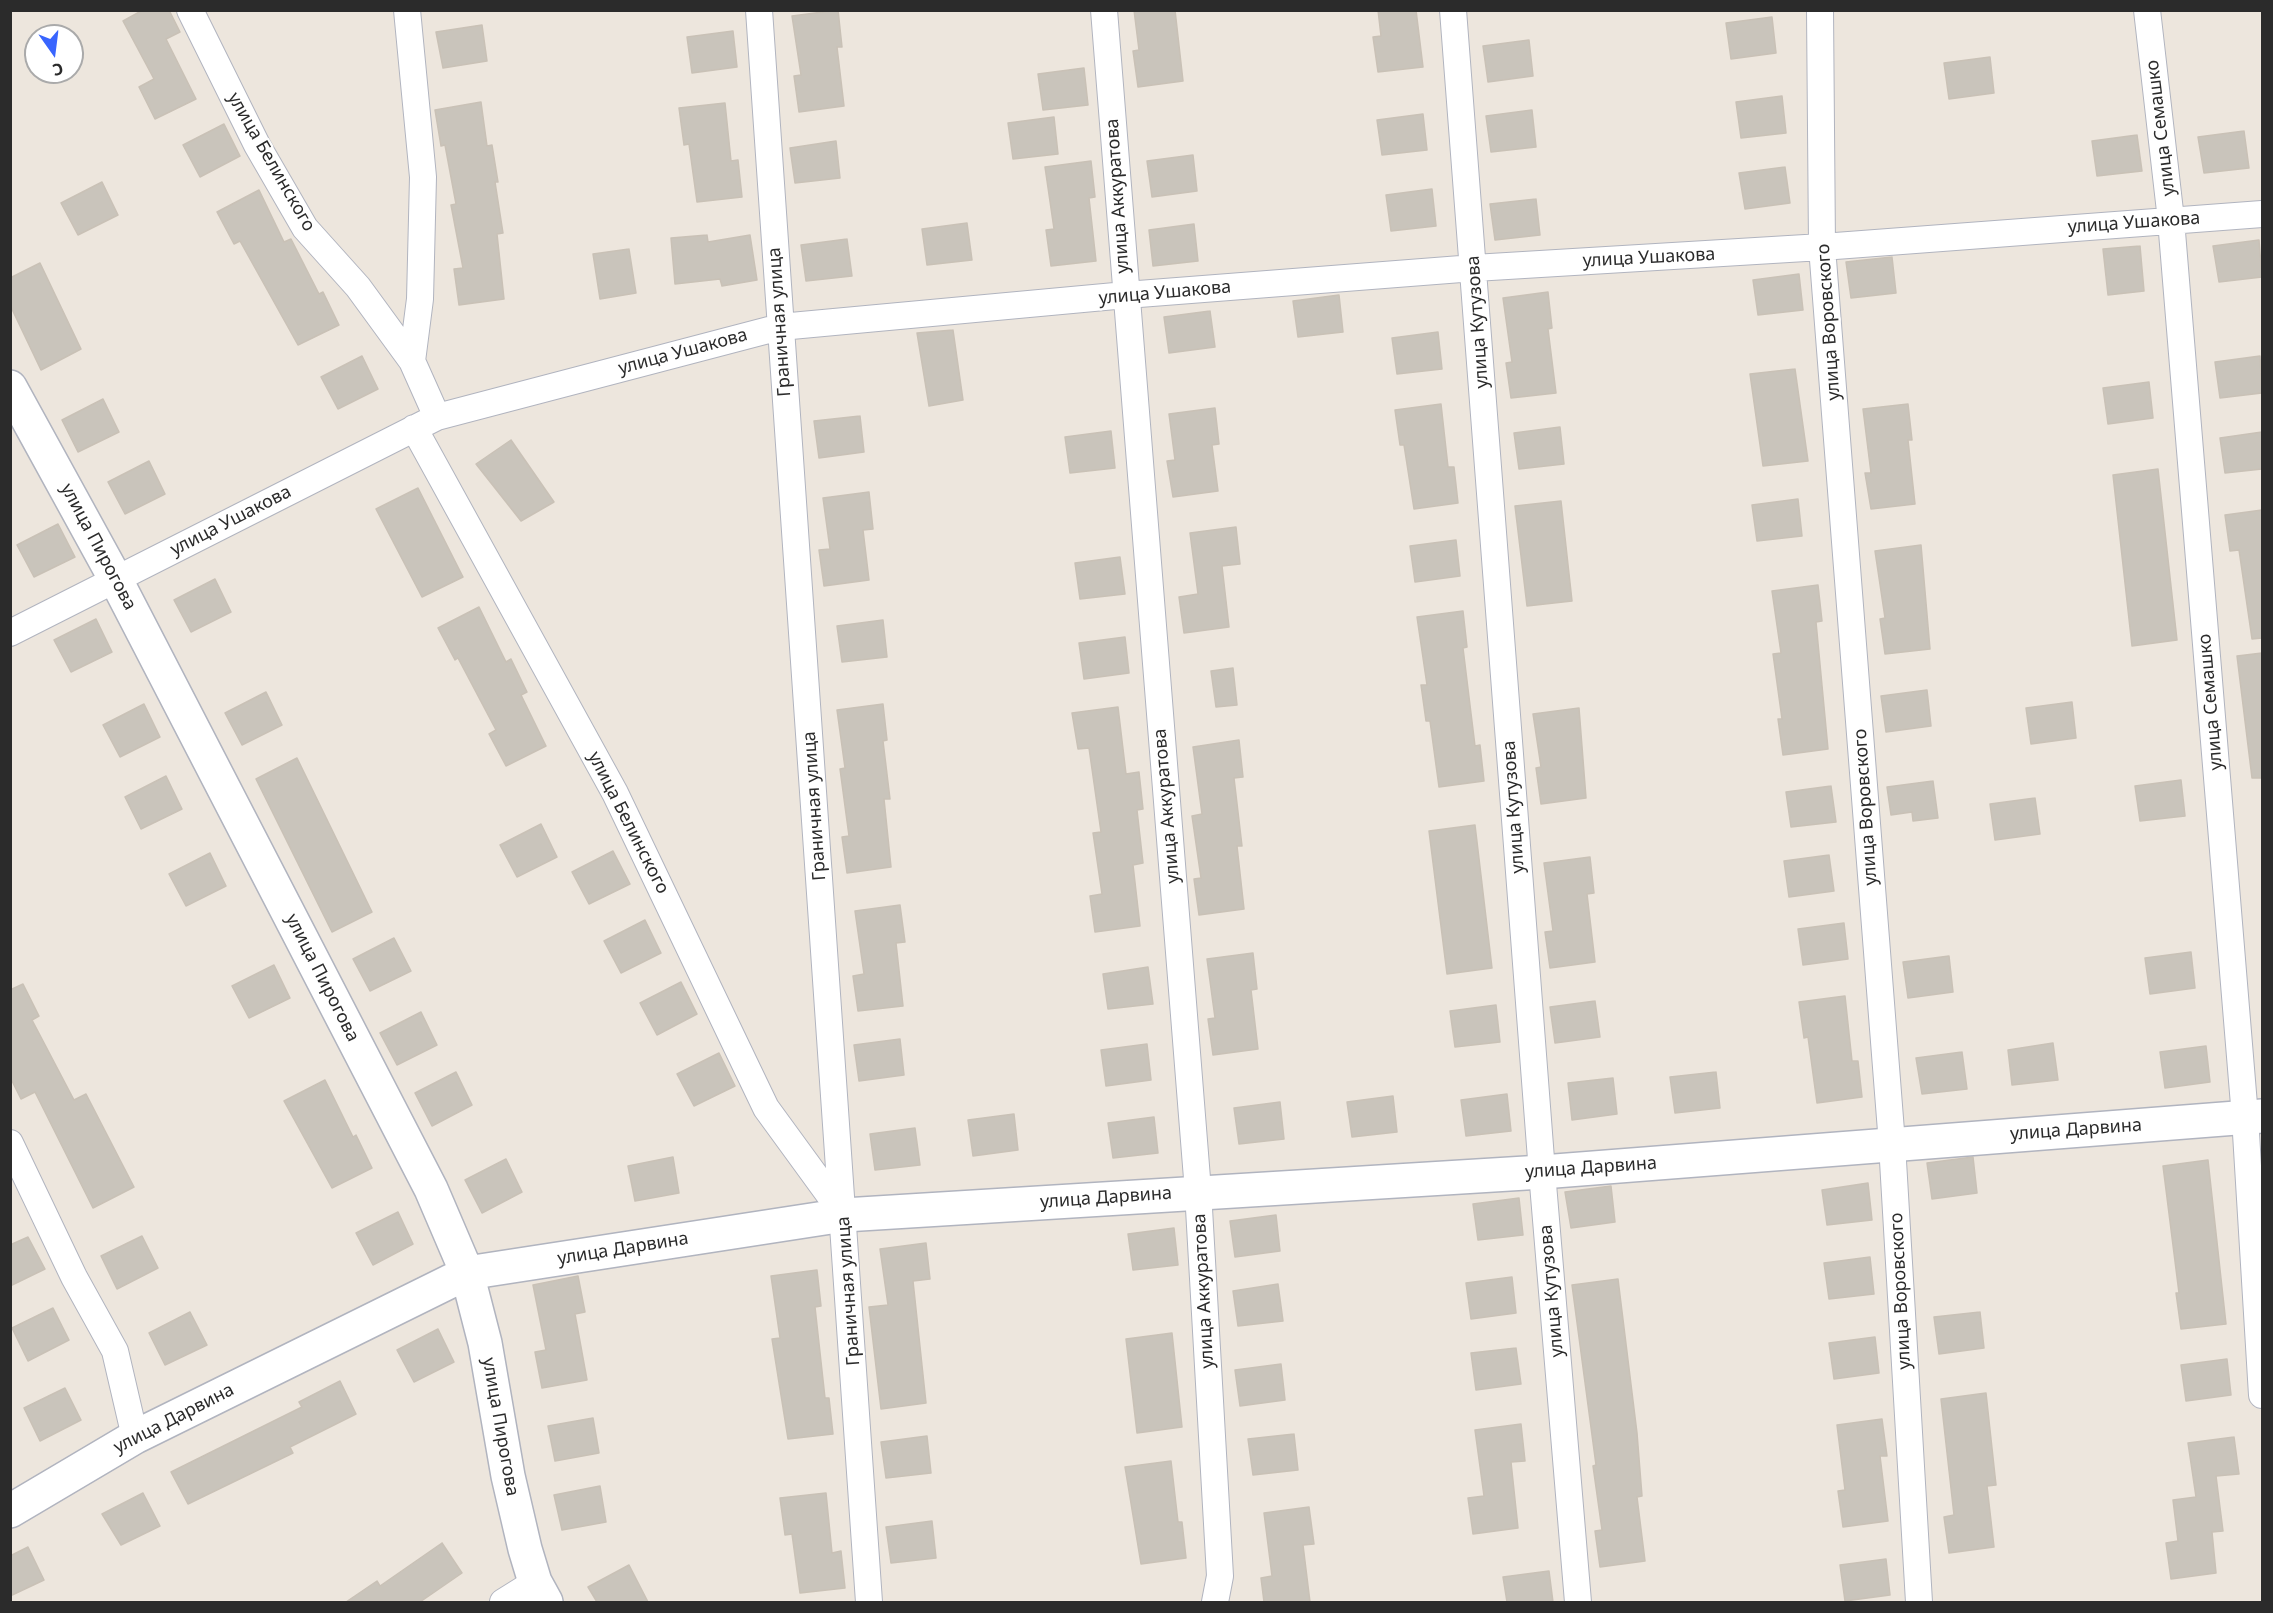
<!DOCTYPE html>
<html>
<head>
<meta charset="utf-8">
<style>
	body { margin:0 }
	#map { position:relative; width:2273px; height:1613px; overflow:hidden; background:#ede6dd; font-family:"Noto Sans",sans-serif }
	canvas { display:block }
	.frame { position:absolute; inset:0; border:12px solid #2b2b2b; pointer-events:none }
	.north { position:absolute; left:24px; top:24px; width:60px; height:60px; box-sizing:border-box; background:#fff; border:2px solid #aaa; border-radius:50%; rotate:166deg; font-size:16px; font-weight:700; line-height:24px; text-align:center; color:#2b2b2b }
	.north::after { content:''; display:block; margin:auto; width:21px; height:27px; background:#3965fe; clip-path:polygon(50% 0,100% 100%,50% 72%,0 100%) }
</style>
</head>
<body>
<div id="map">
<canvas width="2273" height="1613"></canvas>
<div class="frame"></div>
<div class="north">С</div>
</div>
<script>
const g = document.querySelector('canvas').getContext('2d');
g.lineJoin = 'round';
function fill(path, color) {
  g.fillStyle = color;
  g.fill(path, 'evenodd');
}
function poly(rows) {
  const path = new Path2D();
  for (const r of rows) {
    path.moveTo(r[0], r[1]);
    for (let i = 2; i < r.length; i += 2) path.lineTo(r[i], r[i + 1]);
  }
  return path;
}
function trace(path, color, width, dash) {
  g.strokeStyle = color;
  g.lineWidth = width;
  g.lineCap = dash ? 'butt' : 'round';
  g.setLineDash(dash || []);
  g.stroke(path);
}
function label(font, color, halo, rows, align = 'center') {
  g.font = font + ' "Noto Sans",sans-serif';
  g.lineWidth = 4.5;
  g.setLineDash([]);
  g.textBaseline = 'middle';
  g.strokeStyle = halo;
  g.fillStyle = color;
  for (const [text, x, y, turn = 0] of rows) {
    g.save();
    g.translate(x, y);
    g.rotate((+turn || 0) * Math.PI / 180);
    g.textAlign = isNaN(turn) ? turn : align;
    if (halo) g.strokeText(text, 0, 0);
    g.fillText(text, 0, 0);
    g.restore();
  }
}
const building = poly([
	[143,10,169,10,180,32,166,39,196,99,155,119,139,87,154,79,123,21,143,10],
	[838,10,842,47,837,47,844,106,799,112,794,76,801,75,792,16,838,10],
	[1134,10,1175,10,1183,81,1138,87,1133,51,1139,50,1134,10],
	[1378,10,1416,10,1423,67,1378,72,1373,37,1381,36,1378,10],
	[1772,17,1776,53,1731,59,1726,23,1772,17],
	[482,25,487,61,443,68,436,32,482,25],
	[733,31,737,67,692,73,687,37,733,31],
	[1529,40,1533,76,1488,82,1483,46,1529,40],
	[1990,57,1994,93,1949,99,1944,63,1990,57],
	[1084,68,1088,105,1043,110,1038,74,1084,68],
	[1782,96,1786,133,1741,138,1736,102,1782,96],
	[481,102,487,146,492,145,498,182,495,182,503,233,497,234,504,299,459,305,454,269,463,268,451,205,456,204,445,145,441,146,435,110,481,102],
	[725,103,731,161,738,160,742,197,697,202,689,144,684,145,679,108,725,103],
	[1532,110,1536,147,1491,152,1486,116,1532,110],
	[1423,114,1427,150,1382,155,1377,120,1423,114],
	[1054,117,1058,154,1013,159,1008,123,1054,117],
	[224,124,240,156,200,177,183,145,224,124],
	[2244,131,2249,168,2204,173,2198,137,2244,131],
	[2137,135,2142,171,2097,176,2092,141,2137,135],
	[836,141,840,178,795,183,790,148,836,141],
	[1193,155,1197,191,1152,197,1147,161,1193,155],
	[1091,161,1095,197,1089,198,1096,261,1051,266,1046,230,1054,229,1045,167,1091,161],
	[1785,167,1790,203,1745,209,1739,173,1785,167],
	[102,182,118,215,78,235,61,203,102,182],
	[1432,189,1436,226,1391,231,1386,195,1432,189],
	[259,190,284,242,291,239,319,294,323,292,339,325,298,345,240,241,234,244,217,212,259,190],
	[1536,199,1540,235,1495,240,1490,204,1536,199],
	[967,223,972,260,927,265,922,229,967,223],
	[1194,224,1198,261,1153,266,1149,230,1194,224],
	[707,235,708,242,750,235,757,280,722,286,720,279,675,284,671,238,707,235],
	[847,239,852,276,806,281,801,245,847,239],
	[2259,240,2262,277,2219,282,2213,246,2259,240],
	[2140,246,2144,291,2108,295,2103,249,2140,246],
	[629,249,636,293,600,299,593,254,629,249],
	[1892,257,1896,293,1851,298,1846,262,1892,257],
	[40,263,81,349,41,370,10,305,10,278,40,263],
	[1799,274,1803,310,1758,315,1753,280,1799,274],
	[1548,292,1552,328,1548,329,1556,393,1511,398,1506,363,1512,362,1503,298,1548,292],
	[1339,295,1343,332,1298,337,1293,301,1339,295],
	[1210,311,1215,347,1169,353,1164,317,1210,311],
	[953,330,963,400,929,406,917,333,953,330],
	[1438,332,1442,369,1397,374,1392,338,1438,332],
	[362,356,378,389,338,409,321,377,362,356],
	[2260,356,2262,393,2220,398,2215,362,2260,356],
	[1795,369,1808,461,1763,466,1750,374,1795,369],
	[2149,382,2153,418,2108,424,2103,388,2149,382],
	[103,399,119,432,78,452,62,420,103,399],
	[1441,404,1448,467,1454,467,1458,503,1414,509,1404,445,1400,445,1395,410,1441,404],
	[1908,404,1912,440,1908,440,1915,504,1871,509,1865,473,1871,473,1863,409,1908,404],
	[1215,408,1219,444,1212,445,1218,491,1173,497,1167,461,1175,460,1169,414,1215,408],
	[860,416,864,452,819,458,814,421,860,416],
	[1560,427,1564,464,1519,469,1514,433,1560,427],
	[1111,431,1115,468,1070,473,1065,437,1111,431],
	[2262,432,2262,469,2225,473,2220,438,2262,432],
	[511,440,554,502,521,521,476,464,511,440],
	[149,461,165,494,125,514,108,482,149,461],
	[2158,469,2177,640,2132,646,2113,475,2158,469],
	[418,488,463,577,422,597,376,509,418,488],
	[869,492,873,529,863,530,869,580,824,586,819,550,830,549,823,498,869,492],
	[1798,499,1802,536,1757,541,1752,505,1798,499],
	[1561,501,1572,601,1527,606,1515,506,1561,501],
	[2262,510,2262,638,2252,639,2239,550,2230,551,2225,515,2262,510],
	[58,524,75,557,34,577,17,545,58,524],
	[1236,527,1240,564,1222,566,1229,627,1184,633,1179,597,1198,594,1190,533,1236,527],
	[1456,540,1460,576,1415,582,1410,546,1456,540],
	[1921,545,1930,649,1885,654,1880,619,1885,618,1875,551,1921,545],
	[1120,557,1125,594,1080,599,1075,563,1120,557],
	[215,579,231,612,191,632,174,600,215,579],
	[1818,585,1822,621,1816,622,1828,749,1783,755,1778,719,1782,719,1773,654,1781,653,1772,591,1818,585],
	[479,607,506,662,511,659,527,692,521,695,546,746,506,766,489,734,496,730,458,658,455,660,438,628,479,607],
	[1463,611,1467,647,1463,648,1475,746,1480,745,1484,781,1439,787,1430,721,1426,721,1421,685,1427,685,1417,617,1463,611],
	[96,619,112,652,71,672,54,640,96,619],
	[883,620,887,657,842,662,837,626,883,620],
	[1125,637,1129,673,1084,679,1079,643,1125,637],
	[2262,653,2262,778,2252,778,2237,656,2262,653],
	[1233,668,1237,705,1216,707,1211,671,1233,668],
	[1927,690,1931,726,1886,732,1881,696,1927,690],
	[266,692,282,725,242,745,225,713,266,692],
	[2072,702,2076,738,2031,744,2026,708,2072,702],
	[144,704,160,737,120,757,103,725,144,704],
	[883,704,887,740,883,741,890,799,884,799,891,867,847,873,842,837,849,836,840,769,845,768,837,710,883,704],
	[1118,707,1126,774,1139,772,1143,809,1137,810,1143,863,1133,865,1140,926,1095,932,1090,896,1102,894,1093,833,1101,832,1089,748,1078,749,1072,713,1118,707],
	[1579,708,1586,798,1541,804,1536,768,1541,767,1533,714,1579,708],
	[1239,740,1243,777,1234,778,1242,846,1237,846,1244,909,1199,915,1194,879,1201,878,1192,816,1202,814,1193,747,1239,740],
	[297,758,372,912,332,932,256,779,297,758],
	[166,776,182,809,141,829,125,797,166,776],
	[2181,780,2185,816,2140,821,2135,786,2181,780],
	[1933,781,1938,818,1913,821,1912,812,1891,815,1887,787,1933,781],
	[1831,786,1836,822,1791,827,1786,792,1831,786],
	[2035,798,2040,834,1995,840,1990,804,2035,798],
	[541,824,557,857,517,877,500,845,541,824],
	[1475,825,1492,968,1447,974,1429,831,1475,825],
	[613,851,630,884,589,904,572,872,613,851],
	[210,853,226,886,186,906,169,874,210,853],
	[1829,855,1834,891,1789,897,1784,861,1829,855],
	[1590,857,1594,893,1587,894,1595,962,1550,968,1545,932,1553,931,1544,863,1590,857],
	[900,905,905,942,896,943,903,1006,858,1011,853,976,864,974,855,911,900,905],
	[645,920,661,953,621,973,604,941,645,920],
	[1844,923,1848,959,1803,965,1798,929,1844,923],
	[394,938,411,971,370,991,353,959,394,938],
	[2191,952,2195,988,2150,994,2145,958,2191,952],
	[1253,953,1257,989,1251,990,1258,1049,1213,1055,1208,1019,1215,1018,1207,959,1253,953],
	[1949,956,1953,992,1908,998,1903,962,1949,956],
	[274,965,290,998,249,1018,232,986,274,965],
	[1148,967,1153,1004,1108,1009,1103,974,1148,967],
	[681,982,697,1014,657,1035,640,1003,681,982],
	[23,984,39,1016,32,1020,74,1100,86,1094,134,1187,93,1208,35,1092,21,1099,10,1077,10,990,23,984],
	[1845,996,1852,1061,1858,1061,1862,1097,1817,1103,1808,1037,1804,1038,1799,1002,1845,996],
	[1595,1001,1600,1037,1555,1043,1550,1007,1595,1001],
	[1496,1005,1500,1042,1455,1047,1450,1011,1496,1005],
	[421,1012,437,1045,397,1065,380,1033,421,1012],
	[900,1039,904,1075,859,1081,854,1045,900,1039],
	[2053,1043,2058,1080,2012,1085,2008,1050,2053,1043],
	[1147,1044,1151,1080,1106,1086,1101,1050,1147,1044],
	[2206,1046,2210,1082,2165,1088,2160,1052,2206,1046],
	[1962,1052,1967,1089,1922,1094,1916,1058,1962,1052],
	[719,1053,735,1086,694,1106,677,1074,719,1053],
	[456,1072,472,1105,432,1126,415,1093,456,1072],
	[1716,1072,1720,1108,1675,1113,1670,1077,1716,1072],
	[1613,1078,1617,1114,1572,1120,1568,1083,1613,1078],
	[325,1080,353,1137,356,1135,372,1168,332,1188,284,1101,325,1080],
	[1507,1094,1511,1131,1466,1136,1461,1100,1507,1094],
	[1393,1096,1397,1132,1352,1137,1347,1102,1393,1096],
	[1280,1102,1284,1139,1239,1144,1234,1108,1280,1102],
	[1014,1114,1018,1150,973,1156,968,1120,1014,1114],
	[1154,1117,1158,1153,1113,1158,1108,1123,1154,1117],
	[915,1128,920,1165,875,1170,870,1134,915,1128],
	[673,1157,679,1193,635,1201,628,1166,673,1157],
	[1973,1157,1977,1193,1932,1199,1927,1163,1973,1157],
	[506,1159,522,1192,482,1213,465,1180,506,1159],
	[2208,1160,2226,1324,2181,1329,2176,1293,2179,1293,2163,1166,2208,1160],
	[1868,1183,1872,1220,1827,1225,1822,1190,1868,1183],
	[1611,1186,1615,1222,1571,1228,1565,1192,1611,1186],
	[1519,1198,1523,1235,1478,1240,1473,1204,1519,1198],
	[398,1212,413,1244,373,1265,356,1233,398,1212],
	[1276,1215,1280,1251,1235,1257,1230,1221,1276,1215],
	[1174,1228,1178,1265,1133,1270,1128,1234,1174,1228],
	[142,1236,158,1268,117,1289,101,1256,142,1236],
	[28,1237,45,1269,10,1286,10,1245,28,1237],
	[926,1243,930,1279,913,1281,926,1403,881,1409,869,1307,888,1305,880,1249,926,1243],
	[1870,1257,1874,1294,1829,1299,1824,1263,1870,1257],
	[817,1270,821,1306,815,1307,825,1398,829,1398,833,1434,788,1439,772,1339,780,1338,771,1276,817,1270],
	[578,1276,585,1312,575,1314,587,1380,542,1388,535,1352,546,1350,533,1285,578,1276],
	[1512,1277,1516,1313,1471,1319,1466,1283,1512,1277],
	[1618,1279,1637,1433,1642,1496,1637,1497,1645,1561,1600,1567,1595,1531,1602,1530,1593,1466,1596,1465,1572,1285,1618,1279],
	[1278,1284,1283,1321,1238,1326,1233,1291,1278,1284],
	[53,1308,69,1340,28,1361,12,1328,53,1308],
	[190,1312,207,1345,165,1365,149,1333,190,1312],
	[1980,1312,1984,1348,1939,1354,1934,1317,1980,1312],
	[438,1329,454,1362,414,1382,397,1350,438,1329],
	[1172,1333,1182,1427,1137,1433,1126,1339,1172,1333],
	[1875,1337,1879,1373,1834,1379,1829,1343,1875,1337],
	[1516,1348,1521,1384,1476,1390,1471,1353,1516,1348],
	[2227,1359,2231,1395,2186,1401,2181,1365,2227,1359],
	[1281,1364,1285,1400,1240,1406,1235,1370,1281,1364],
	[340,1381,356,1414,290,1447,293,1453,188,1504,171,1472,302,1407,299,1402,340,1381],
	[65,1388,81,1420,40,1441,24,1408,65,1388],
	[1986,1393,1996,1485,1987,1486,1994,1547,1949,1553,1944,1517,1954,1515,1941,1399,1986,1393],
	[593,1418,599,1453,555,1461,548,1426,593,1418],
	[1882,1419,1887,1456,1880,1456,1888,1521,1843,1527,1838,1491,1845,1490,1837,1425,1882,1419],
	[1521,1424,1525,1461,1511,1462,1518,1528,1473,1534,1468,1498,1484,1496,1475,1430,1521,1424],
	[1294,1434,1298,1470,1253,1475,1248,1439,1294,1434],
	[927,1436,931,1473,886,1478,881,1442,927,1436],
	[2234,1437,2239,1474,2216,1476,2223,1531,2212,1532,2216,1573,2171,1579,2166,1543,2178,1541,2173,1500,2196,1497,2188,1443,2234,1437],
	[1171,1461,1178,1522,1182,1522,1186,1558,1141,1564,1125,1467,1171,1461],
	[600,1486,606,1522,562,1530,554,1495,600,1486],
	[143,1493,160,1526,121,1545,102,1514,143,1493],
	[826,1493,832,1553,841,1551,845,1588,800,1593,792,1534,785,1535,780,1498,826,1493],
	[1309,1507,1314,1544,1303,1545,1310,1602,1264,1602,1261,1578,1272,1576,1264,1513,1309,1507],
	[932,1521,936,1558,891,1563,886,1527,932,1521],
	[442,1543,462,1573,420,1602,346,1602,377,1581,380,1586,442,1543],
	[28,1547,44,1580,10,1596,10,1556,28,1547],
	[1886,1559,1890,1595,1845,1601,1840,1565,1886,1559],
	[629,1565,648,1602,597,1602,588,1587,629,1565],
	[1549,1571,1553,1602,1507,1602,1503,1577,1549,1571]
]);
fill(building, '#c9c4bb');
trace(building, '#c9c1b6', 1.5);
const minor = poly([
	[190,10,257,145,305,228,358,287,412,361,437,417],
	[407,10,423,177,420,299,412,361],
	[759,10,869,1602],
	[1104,10,1198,1191,1220,1576,1215,1602],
	[1453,10,1542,1172,1578,1602],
	[1820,10,1822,247,1892,1144,1919,1602],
	[2147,10,2171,220,2245,1117,2262,1395],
	[414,428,615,793,766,1108,844,1215],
	[10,633,437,417,780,327,1126,295,1474,268,1822,247,2262,214],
	[10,1143,74,1277,115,1351,135,1437],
	[503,1602,535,1582]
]);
const tertiary = poly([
	[10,387,116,580,431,1189,467,1273,485,1343,508,1476,525,1549,535,1582,546,1602],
	[10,1511,135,1437,467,1273,844,1215,1542,1172,2262,1116]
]);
trace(minor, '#b1b4bf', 28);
trace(tertiary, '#b1b4bf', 36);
trace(minor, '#fff', 26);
trace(tertiary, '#fff', 33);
label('18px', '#2b2b2b', '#fff', [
	["улица Семашко",2161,128,-97],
	["улица Белинского",271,162,60],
	["улица Аккуратова",1118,196,-94],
	["улица Ушакова",2134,223,-4],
	["улица Ушакова",1649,258,-3],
	["улица Ушакова",1165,293,-5],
	["Граничная улица",780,322,-94],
	["улица Кутузова",1478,322,-94],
	["улица Воровского",1829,322,-94],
	["улица Ушакова",683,352,-15],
	["улица Ушакова",231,521,-27],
	["улица Пирогова",98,547,62],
	["улица Семашко",2211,702,-95],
	["Граничная улица",815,806,-94],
	["улица Аккуратова",1167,806,-95],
	["улица Кутузова",1514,807,-94],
	["улица Воровского",1866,807,-94],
	["улица Белинского",628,823,63],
	["улица Пирогова",322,978,63],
	["улица Дарвина",2076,1130,-4],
	["улица Дарвина",1591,1168,-4],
	["улица Дарвина",1106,1198,-4],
	["улица Дарвина",623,1249,-9],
	["Граничная улица",849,1291,-94],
	["улица Аккуратова",1204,1291,-93],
	["улица Кутузова",1552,1291,-95],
	["улица Воровского",1901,1291,-93],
	["улица Дарвина",174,1419,-27],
	["улица Пирогова",500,1427,80]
]);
</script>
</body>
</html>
